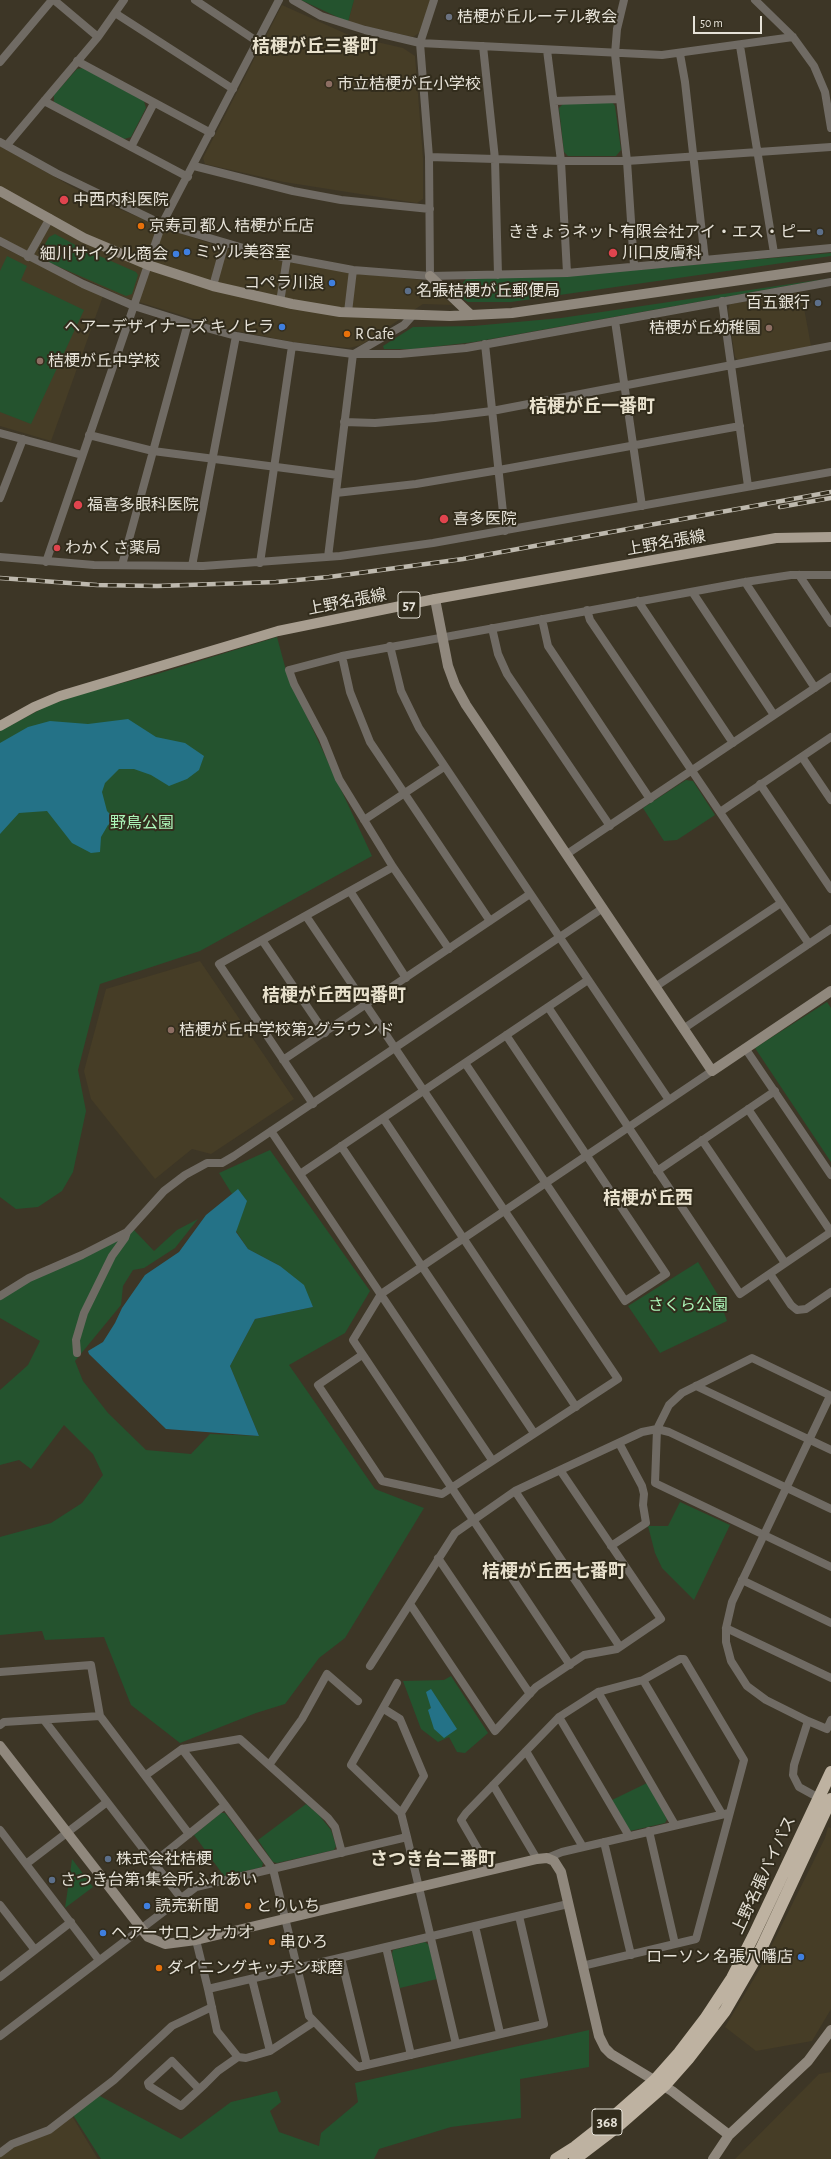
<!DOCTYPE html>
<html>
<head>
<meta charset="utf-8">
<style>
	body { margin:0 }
	#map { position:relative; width:831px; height:2159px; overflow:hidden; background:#3d3626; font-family:"Alegreya Sans",sans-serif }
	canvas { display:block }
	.scale { position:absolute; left:693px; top:16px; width:69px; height:18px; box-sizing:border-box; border:2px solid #e6e2d8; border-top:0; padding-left:5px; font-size:12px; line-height:14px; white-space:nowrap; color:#e6e2d8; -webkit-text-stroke:3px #322c1c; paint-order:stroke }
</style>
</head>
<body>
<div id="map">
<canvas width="831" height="2159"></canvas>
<div class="scale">50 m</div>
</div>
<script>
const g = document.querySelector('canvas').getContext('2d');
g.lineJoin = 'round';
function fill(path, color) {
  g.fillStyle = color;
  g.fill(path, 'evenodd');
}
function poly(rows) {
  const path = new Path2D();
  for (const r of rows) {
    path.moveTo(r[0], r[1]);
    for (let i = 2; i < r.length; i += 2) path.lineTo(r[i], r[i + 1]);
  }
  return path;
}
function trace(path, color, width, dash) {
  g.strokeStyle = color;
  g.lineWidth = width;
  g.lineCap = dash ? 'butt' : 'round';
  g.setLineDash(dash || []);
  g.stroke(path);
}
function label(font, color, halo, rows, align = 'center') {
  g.font = font + ' "Alegreya Sans","Noto Sans JP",sans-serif';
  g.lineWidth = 4;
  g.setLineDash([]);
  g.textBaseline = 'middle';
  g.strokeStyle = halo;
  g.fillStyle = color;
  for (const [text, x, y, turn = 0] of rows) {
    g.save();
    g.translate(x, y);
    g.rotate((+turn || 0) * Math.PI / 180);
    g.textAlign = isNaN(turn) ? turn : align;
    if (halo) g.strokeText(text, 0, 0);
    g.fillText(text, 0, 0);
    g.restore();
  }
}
fill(poly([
	[354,0,431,0,419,33,413,37,348,22],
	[282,5,351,36,403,48,415,56,423,158,423,199,417,203,284,182,205,164,203,158],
	[0,146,90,197,165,228,224,248,281,261,361,274,422,280,453,305,423,304,361,345,349,348,293,342,226,329,126,298,41,259,0,237],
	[0,246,103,296,51,441,0,426],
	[801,292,811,346,739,361,735,357,728,310,730,304],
	[200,961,294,1099,211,1154,192,1149,155,1179,91,1099,84,1071,106,989],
	[828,1827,831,1828,831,2009,812,2041,756,2051,725,2027,761,1967,825,1838],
	[831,2072,831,2159,735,2159,819,2074],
	[72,2116,98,2159,0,2159,0,2155,12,2147]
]), '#463d26');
fill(poly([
	[301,0,354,0,348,22],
	[83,68,144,101,146,108,131,137,124,139,54,102,54,95,77,69],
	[612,102,615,106,621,150,616,156,568,156,564,152,559,108,563,104],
	[55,234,79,247,136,272,138,275,132,294,126,296,41,259,40,253,49,237],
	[831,253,831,256,511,302,468,302,460,297,457,290,466,279,587,274],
	[7,256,27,266,21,280,84,310,31,424,0,412,0,271],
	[831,278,474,342,414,349,384,349,383,346,413,327,473,326,561,318],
	[277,637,287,674,372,856,200,951,100,984,78,1070,86,1111,73,1172,62,1191,38,1207,16,1209,0,1197,0,731,47,706,83,693,157,674],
	[686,780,693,781,715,815,677,840,664,841,643,808],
	[827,1002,831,1008,831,1162,755,1048],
	[270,1150,370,1291,345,1333,289,1365,375,1489,424,1508,345,1638,319,1658,285,1704,256,1713,180,1743,131,1705,104,1637,45,1640,42,1631,0,1635,0,1537,51,1523,82,1503,103,1475,93,1454,64,1425,31,1469,19,1460,0,1465,0,1390,28,1365,40,1341,0,1318,0,1300,31,1280,133,1229,154,1251,177,1230,198,1219,175,1248,144,1268,133,1270,123,1286,121,1305,75,1361,83,1381,108,1413,146,1450,191,1454,210,1434,259,1436,230,1366,255,1319,313,1307,280,1266,248,1249,236,1231,238,1190,232,1194,219,1173],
	[698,1262,718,1295,727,1321,660,1353,628,1306],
	[680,1502,730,1525,694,1600,662,1568,655,1553,648,1526,668,1526],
	[451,1676,488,1733,465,1753,457,1752,449,1737,438,1742,421,1729,403,1681,444,1680],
	[647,1783,667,1819,665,1823,630,1831,612,1800],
	[306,1804,318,1814,331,1830,336,1846,334,1850,277,1863,273,1862,258,1840],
	[221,1813,225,1813,263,1863,262,1867,224,1876,194,1835],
	[72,1859,93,1887,65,1908,69,1881],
	[425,1942,429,1945,437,1979,400,1988,392,1954,393,1950],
	[589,2030,589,2067,520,2079,521,2118,451,2127,379,2149,374,2159,101,2159,73,2115,98,2095,181,2139,231,2102,277,2091,281,2102,270,2111,279,2132,319,2146,321,2133,358,2102,355,2083]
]), '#24532e');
fill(poly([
	[128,719,156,737,185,743,204,756,199,770,187,779,169,786,151,775,134,769,119,769,105,783,102,792,107,811,116,820,108,825,101,837,100,852,91,853,72,843,47,811,19,813,0,834,0,743,28,727,50,721,88,724],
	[238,1189,247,1201,236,1232,248,1249,280,1266,304,1285,313,1307,255,1319,230,1366,259,1436,166,1429,89,1354,88,1351,103,1342,115,1323,122,1308,145,1275,179,1252,206,1215],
	[431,1689,457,1729,444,1738,434,1729,428,1710,431,1708,426,1692]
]), '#247287');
trace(poly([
	[54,0,98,37],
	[195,0,258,42],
	[293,0,321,16,365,30,420,43,662,55,793,37],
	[624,0,617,29,615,54,627,161,634,266],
	[755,0,793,37,814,66,825,92,831,128],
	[115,13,233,89],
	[483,46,495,159,498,275],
	[740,46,774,253],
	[547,50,561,161,567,273],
	[680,54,685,82,705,260],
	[77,61,211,133],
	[0,62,52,0],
	[44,101,188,177],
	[554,101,620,99],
	[0,142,56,173,162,224,257,252,353,270,430,276,567,273,831,248],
	[7,145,98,37,124,0],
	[131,147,154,103],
	[429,157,561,161,627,161,831,147],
	[194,166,293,191,341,200,430,209],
	[0,241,83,284,134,306,188,323,236,336,292,346,353,354,400,354,466,348,831,282],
	[28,257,50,218],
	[430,276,429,157,420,43,434,0],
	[213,286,225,243],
	[722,301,748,486],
	[280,302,287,258],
	[348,312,353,270],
	[615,321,642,506],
	[485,344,505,531],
	[354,354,404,325,413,315],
	[344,422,375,423,435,418,492,411,831,346],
	[0,433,82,455],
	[89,435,153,451,338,475],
	[336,493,416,484,499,470,740,426],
	[0,498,23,439],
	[0,557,94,565,203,566,340,556,433,543,831,472],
	[328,557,353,354],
	[46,562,162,224,279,0],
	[260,563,292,346],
	[122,565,188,323],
	[192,566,236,336],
	[799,575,831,623],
	[745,582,815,688],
	[693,593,774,715],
	[638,601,733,743],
	[587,610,590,620,809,944],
	[542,619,548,646,650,799],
	[492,628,498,654,507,674,610,826],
	[390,646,401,691,419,728,669,1100],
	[342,656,350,692,370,742,490,921],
	[802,757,831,800],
	[760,784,831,889],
	[720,812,831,737],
	[364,820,444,767],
	[567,854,831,677],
	[350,891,406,978],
	[306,916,618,1379,442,1494,382,1481,318,1385,362,1355],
	[262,940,325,1033],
	[449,949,393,867,339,779,323,739,294,684,289,670,342,656,745,582,791,575,831,575],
	[655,987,781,903],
	[548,1007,740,1294,831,1232,748,1109],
	[683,1029,831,929],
	[745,1048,831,1175],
	[283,1060,530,894],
	[465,1063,625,1301,666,1274,506,1035],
	[313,1104,219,964,393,867],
	[383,1118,576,1407],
	[271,1131,492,1460],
	[702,1140,785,1263],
	[341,1146,534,1433],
	[657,1171,775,1091],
	[300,1174,588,980],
	[770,1274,791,1305,797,1310,806,1309,831,1292],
	[0,1296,29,1278,82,1255,127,1232,164,1191,185,1175,207,1163,222,1163,234,1156,603,908],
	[77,1353,76,1340,84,1313,112,1256,125,1238,127,1232],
	[696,1386,831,1450],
	[831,1396,752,1358,682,1393,669,1405,657,1429,655,1483,831,1567],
	[515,1491,620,1647],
	[611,1546,646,1523,643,1505,644,1494,642,1486,619,1443],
	[438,1558,530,1694],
	[742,1580,831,1623],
	[410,1604,495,1731,536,1687,584,1655,617,1649,661,1619,560,1470],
	[726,1628,831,1678],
	[570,1665,353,1340,381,1294,712,1071],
	[370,1666,455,1533,515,1491,642,1432,657,1429,669,1432,831,1509],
	[0,1672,91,1665,100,1716,189,1834],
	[643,1680,722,1814],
	[397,1683,351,1765,401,1813,407,1837],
	[598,1692,675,1825],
	[384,1709,400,1719,424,1776,401,1813],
	[559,1717,629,1836],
	[44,1720,181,1898],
	[808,1721,827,1729,831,1720],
	[0,1725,4,1722,100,1716],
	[526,1751,583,1847],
	[269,1765,302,1719,327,1674,358,1701],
	[146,1775,182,1749,240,1739,328,1818,335,1827,342,1853],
	[493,1785,537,1859],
	[819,1798,799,1787,793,1775,794,1765,808,1721,766,1700,747,1686,731,1661,726,1642,726,1628,732,1602,830,1396],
	[225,1805,273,1869,309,2016,358,2067,544,2024,519,1916],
	[0,1830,99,1960],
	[649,1831,675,1944],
	[604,1842,631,1955],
	[547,1858,562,1852,729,1813],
	[154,1862,225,1805,182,1749],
	[26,1864,107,1802],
	[490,1870,461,1820,466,1813,559,1717,598,1692,643,1680,680,1659,684,1659,744,1760,696,1939,582,1966],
	[0,1905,35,1950],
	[475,1926,500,2033],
	[196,1940,208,1989,568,1904],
	[386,1947,411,2055],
	[341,1958,367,2065],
	[0,1977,71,1922],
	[252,1979,270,2051,314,2022],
	[208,1989,217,2031,238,2057,246,2058,270,2051],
	[0,2036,196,1887,407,1837,456,2044],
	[199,2089,172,2061,148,2083,149,2086,181,2106,205,2084,218,2071,238,2057],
	[0,2153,12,2144,49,2130,114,2080,172,2026,212,2007]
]), '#706b64', 8);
trace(poly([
	[0,191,84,238,148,265,213,286,292,304,340,312,450,316,512,313,831,267],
	[430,276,471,315],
	[435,599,448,666,455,685,466,705,712,1071,831,991],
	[0,1746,141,1928,148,1937,165,1944,196,1940,537,1859,547,1858,554,1861,561,1872,599,2036,605,2048,611,2054,672,2091,729,2135],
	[713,2159,729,2135,808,2061,831,2030]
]), '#90887d', 10);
trace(poly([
	[0,726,34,707,60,696,278,631,435,599,776,538,831,537]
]), '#a89e90', 10);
trace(poly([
	[556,2159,575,2147,613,2117,655,2080,679,2053,705,2019,732,1978,753,1937,831,1772],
	[575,2159,617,2127,665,2085,688,2059,725,2011,761,1949,831,1799]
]), '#beb2a1', 12);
const rail = poly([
	[780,507,831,498],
	[0,578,97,585,157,586,276,582,329,577,463,559,831,492]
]);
trace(rail, '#beb9ae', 4.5);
trace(rail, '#322c1c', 3, [9]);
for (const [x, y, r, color] of [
	[449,17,4,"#6b7280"],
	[329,84,4,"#8d6e63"],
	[64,200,5,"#e0444e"],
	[141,226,4,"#e8710a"],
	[820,232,4,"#5c6f8a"],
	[187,252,4,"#3f7fe0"],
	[613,253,5,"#e0444e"],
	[176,254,4,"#3f7fe0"],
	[332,283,4,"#3f7fe0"],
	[408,291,4,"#5c6f8a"],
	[818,303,4,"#5c6f8a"],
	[282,327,4,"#3f7fe0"],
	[769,328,4,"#8d6e63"],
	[347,334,4,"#e8710a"],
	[40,361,4,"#8d6e63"],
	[78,505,5,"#e0444e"],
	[444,519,5,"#e0444e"],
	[57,548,4,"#e0444e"],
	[171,1030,4,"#8d6e63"],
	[108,1859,4,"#5c6f8a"],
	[52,1880,4,"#5c6f8a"],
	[147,1906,4,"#3f7fe0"],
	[248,1906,4,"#e8710a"],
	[103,1933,4,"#3f7fe0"],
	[272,1942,4,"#e8710a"],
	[801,1957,4,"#3f7fe0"],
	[159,1968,4,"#e8710a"]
]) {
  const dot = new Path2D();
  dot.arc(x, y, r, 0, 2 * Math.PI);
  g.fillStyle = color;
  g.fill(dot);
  trace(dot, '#322c1c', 1.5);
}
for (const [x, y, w] of [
	[409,605,22],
	[607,2122,30]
]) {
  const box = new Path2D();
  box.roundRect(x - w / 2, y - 13, w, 26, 3);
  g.fillStyle = '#322c1c';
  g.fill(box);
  trace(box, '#e6e2d8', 1);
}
label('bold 15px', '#e6e2d8', null, [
	["57",409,605],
	["368",607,2122]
]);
label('16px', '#e6e2d8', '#322c1c', [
	["桔梗が丘ルーテル教会",457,17],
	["市立桔梗が丘小学校",337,84],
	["中西内科医院",73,200],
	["京寿司 都人 桔梗が丘店",149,226],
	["ききょうネット有限会社アイ・エス・ピー",812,232,"right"],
	["ミツル美容室",195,252],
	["川口皮膚科",622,253],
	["細川サイクル商会",168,254,"right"],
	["コペラ川浪",324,283,"right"],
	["名張桔梗が丘郵便局",416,291],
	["百五銀行",810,303,"right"],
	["ヘアーデザイナーズ キノヒラ",274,327,"right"],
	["桔梗が丘幼稚園",761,328,"right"],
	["R Cafe",355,334],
	["桔梗が丘中学校",48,361],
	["福喜多眼科医院",87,505],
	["喜多医院",453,519],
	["わかくさ薬局",65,548],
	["桔梗が丘中学校第2グラウンド",179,1030],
	["株式会社桔梗",116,1859],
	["さつき台第1集会所ふれあい",60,1880],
	["読売新聞",155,1906],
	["とりいち",256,1906],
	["ヘアーサロンナカオ",111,1933],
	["串ひろ",280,1942],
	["ローソン 名張八幡店",793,1957,"right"],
	["ダイニングキッチン球磨",167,1968]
], 'left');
label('16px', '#e6e2d8', '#322c1c', [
	["上野名張線",666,543,-10],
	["上野名張線",347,602,-11],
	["上野名張バイパス",764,1875,-65]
]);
label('16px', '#acf5b8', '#322c1c', [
	["野鳥公園",142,823],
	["さくら公園",688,1305]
]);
label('bold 18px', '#e8e1cd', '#322c1c', [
	["桔梗が丘三番町",315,47],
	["桔梗が丘一番町",592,407],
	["桔梗が丘西四番町",334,996],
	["桔梗が丘西",648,1199],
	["桔梗が丘西七番町",554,1572],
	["さつき台二番町",433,1860]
]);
</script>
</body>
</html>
